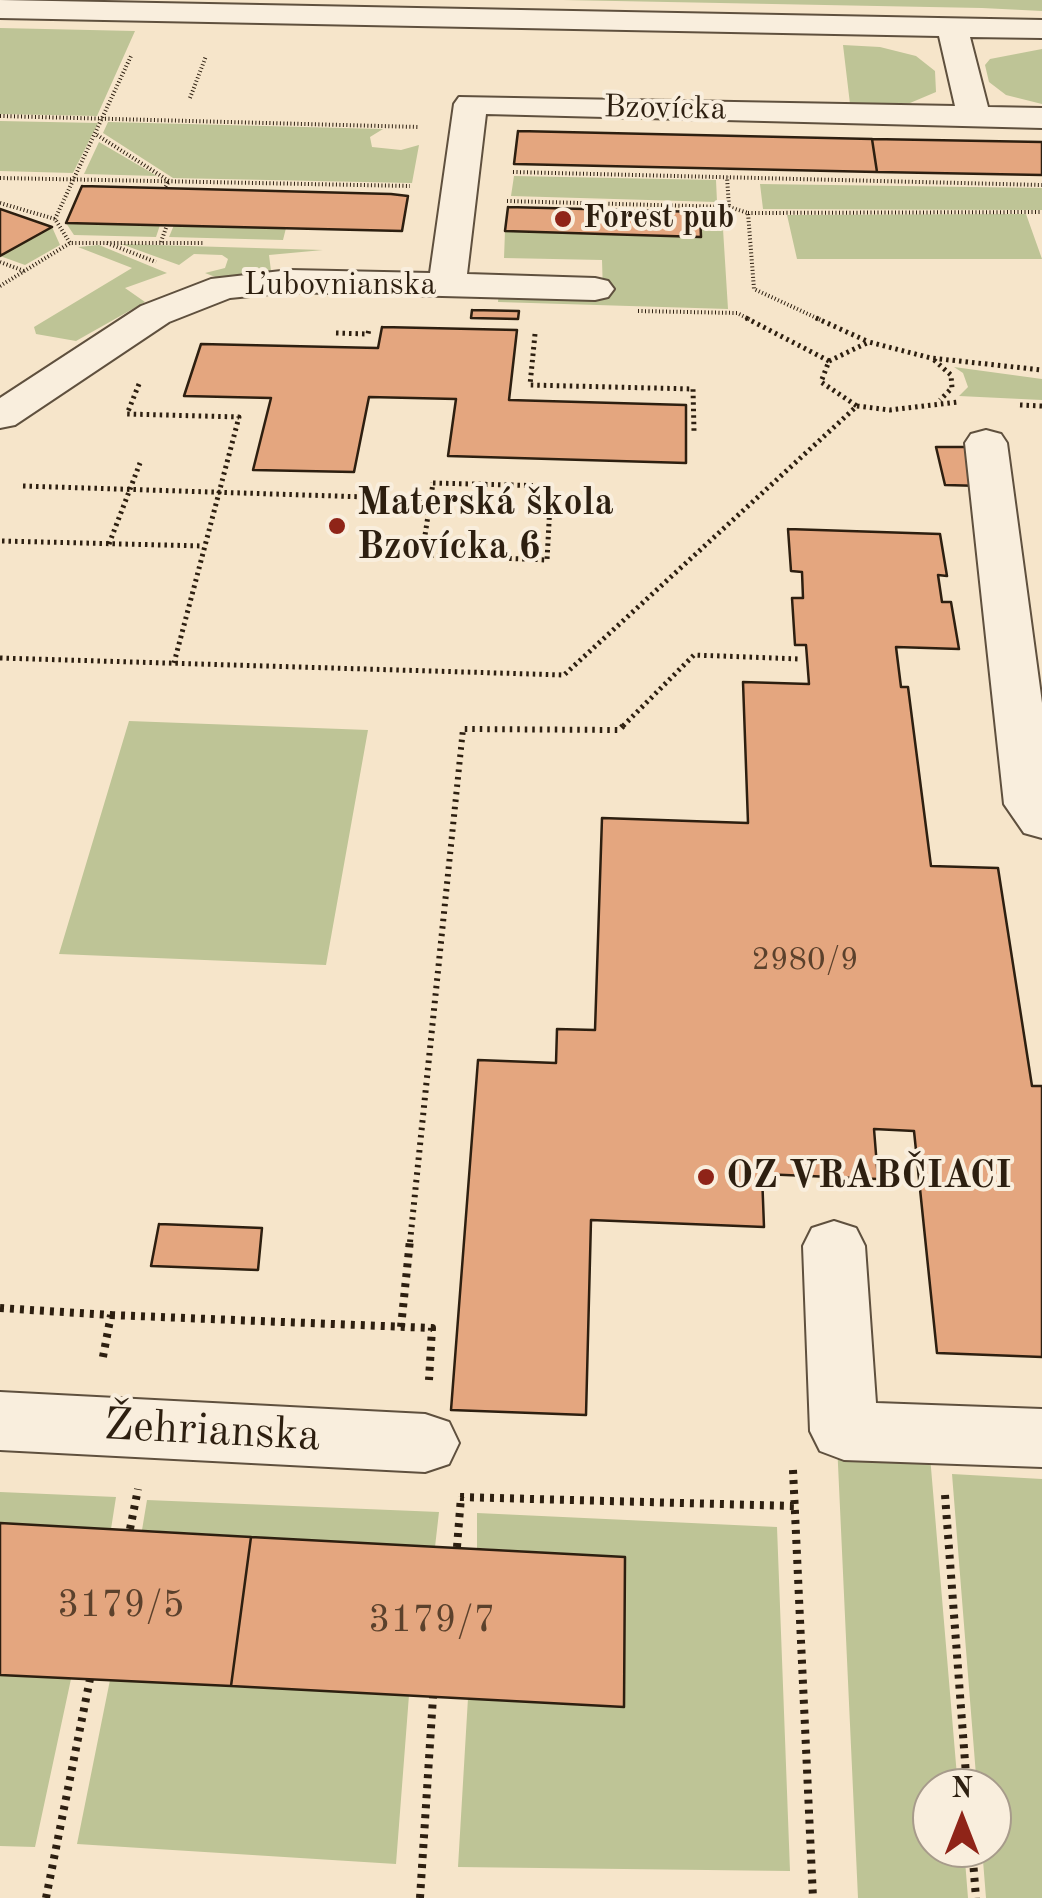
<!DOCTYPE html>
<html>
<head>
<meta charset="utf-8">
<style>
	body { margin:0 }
	#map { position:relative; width:1042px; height:1898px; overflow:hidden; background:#f6e5ca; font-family:"Old Standard TT",serif }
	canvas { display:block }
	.north { position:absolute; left:912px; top:1768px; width:100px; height:100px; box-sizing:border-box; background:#f9eedd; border:2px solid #a79b8b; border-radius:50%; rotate:0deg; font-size:28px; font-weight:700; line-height:40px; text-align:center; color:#2d1f10 }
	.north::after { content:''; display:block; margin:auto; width:35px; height:45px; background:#8f2418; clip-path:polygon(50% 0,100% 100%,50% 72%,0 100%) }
</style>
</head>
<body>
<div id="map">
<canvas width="1042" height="1898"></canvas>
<div class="north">N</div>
</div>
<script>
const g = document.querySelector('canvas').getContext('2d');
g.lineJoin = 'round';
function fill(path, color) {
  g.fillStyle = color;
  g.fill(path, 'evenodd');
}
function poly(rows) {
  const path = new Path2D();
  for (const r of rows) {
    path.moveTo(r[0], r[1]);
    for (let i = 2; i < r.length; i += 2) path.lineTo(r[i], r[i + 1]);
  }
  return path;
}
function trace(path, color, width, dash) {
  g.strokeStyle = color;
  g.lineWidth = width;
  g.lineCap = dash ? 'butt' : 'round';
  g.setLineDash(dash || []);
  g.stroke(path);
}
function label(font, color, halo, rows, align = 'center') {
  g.font = font + ' "Old Standard TT",serif';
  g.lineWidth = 8;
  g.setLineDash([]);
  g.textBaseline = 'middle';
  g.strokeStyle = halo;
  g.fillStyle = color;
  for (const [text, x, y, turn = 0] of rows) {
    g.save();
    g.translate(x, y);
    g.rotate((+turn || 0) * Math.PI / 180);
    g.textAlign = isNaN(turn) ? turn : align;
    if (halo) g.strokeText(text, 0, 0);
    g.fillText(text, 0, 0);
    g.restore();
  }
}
fill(poly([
	[563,0,1042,0,1042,11,982,8],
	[0,28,135,31,97,116,0,114],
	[843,45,880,47,916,56,935,71,936,92,910,103,850,104],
	[1042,49,1042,104,1006,95,989,82,985,65,990,59],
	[0,121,98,123,73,173,0,171],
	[108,122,383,129,370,137,372,147,401,150,419,145,412,183,173,178,103,133],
	[99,142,157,176,84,174],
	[514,176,716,180,717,202,511,196],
	[760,184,1042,188,1042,210,763,209],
	[700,212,722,213,728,309,498,302,499,291,603,294,602,260,504,258,505,231,700,237],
	[1026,214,1042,259,797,259,787,215],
	[66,223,160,225,156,237,74,235],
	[174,225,286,228,283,240,169,237],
	[52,227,60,245,25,265,0,256],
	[121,244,323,250,269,255,271,271,218,278,205,273,225,268,228,259,222,255,194,254,179,265],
	[99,245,167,273,125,288,145,302,76,341,36,334,34,327,132,268,78,247],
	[954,367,1042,379,1042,400,959,396,968,387,963,373],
	[129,721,368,730,326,965,59,954],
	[837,1443,929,1444,958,1788,932,1788,932,1848,964,1848,968,1898,858,1898],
	[952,1474,1042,1479,1042,1898,986,1898,982,1848,992,1848,992,1788,977,1788],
	[0,1492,116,1497,111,1529,0,1523],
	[147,1500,439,1512,435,1547,142,1530],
	[477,1513,777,1527,790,1871,458,1867,468,1698,624,1706,625,1557,477,1548],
	[0,1675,71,1679,35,1847,0,1846],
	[110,1680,409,1695,396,1864,77,1844]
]), '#bec496');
const building = poly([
	[518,131,872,139,877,172,514,164,518,131],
	[872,139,1042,142,1042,175,877,172,872,139],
	[82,186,391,194,408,196,402,231,66,223,82,186],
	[508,207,700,212,701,237,505,231,508,207],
	[0,209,52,227,0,256,0,209],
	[472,310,519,311,518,319,471,318,472,310],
	[382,327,517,330,509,400,686,405,686,463,448,456,456,399,369,397,354,472,253,470,271,398,184,396,201,344,378,348,382,327],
	[936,447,973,447,982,486,945,485,936,447],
	[788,529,940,534,947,576,938,575,942,602,951,602,959,649,896,647,901,687,908,687,931,866,998,868,1032,1086,1042,1086,1042,1357,937,1353,914,1131,874,1129,878,1179,762,1174,764,1227,591,1220,586,1415,451,1410,478,1060,556,1063,557,1029,595,1030,602,818,748,823,743,682,809,684,806,645,795,645,792,598,803,598,802,572,791,571,788,529],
	[159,1224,262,1228,258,1270,151,1266,159,1224],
	[0,1523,251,1537,231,1686,0,1675,0,1523],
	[251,1537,625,1557,624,1707,231,1686,251,1537]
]);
fill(building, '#e4a67f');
trace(building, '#2d1f10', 2.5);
const minor = poly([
	[0,0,1042,20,1042,38,970,37,988,107,1042,108,1042,128,486,114,467,274,595,278,608,281,614,289,608,297,595,300,290,292,230,298,169,322,15,425,0,428,0,398,141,306,211,279,290,270,430,273,454,104,459,97,955,106,939,36,0,18,0,0],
	[986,430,1001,434,1007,443,1042,703,1042,838,1024,833,1004,804,965,443,971,434,986,430],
	[834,1221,856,1228,865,1246,876,1403,1042,1409,1042,1467,844,1460,820,1451,810,1431,803,1246,812,1228,834,1221],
	[0,1392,425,1414,449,1422,459,1443,449,1464,425,1472,0,1450,0,1392]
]);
trace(minor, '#5f503e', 4);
trace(poly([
	[190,98,206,56],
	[0,116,419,127],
	[97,135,169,181,165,188],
	[513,172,1042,185],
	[0,178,410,186],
	[507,201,729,207,727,177],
	[0,203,55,219,70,243],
	[729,207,748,213,754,289,821,320],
	[748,213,1042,212],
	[55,219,131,56],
	[161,242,167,225],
	[107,243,156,262],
	[0,262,24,271],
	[0,286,70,243,203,243],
	[638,311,737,313,751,320]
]), '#2d1f10', 4, [1, 2.5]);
trace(poly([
	[746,318,829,361,821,382,857,406],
	[816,318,869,342],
	[336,333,368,334,369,329],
	[535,334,530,385,693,389,694,431],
	[934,360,951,375,952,388,940,400],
	[829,361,869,342,931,358,1042,370],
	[139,384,127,414,239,417,174,663],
	[1020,405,1042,406],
	[433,483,551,486,547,560,422,555,433,483],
	[23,486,429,499],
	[2,541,203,546],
	[109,544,140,463],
	[0,658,564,675,857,406,890,410,958,402],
	[623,726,694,655,800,659]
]), '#2d1f10', 5, [2.5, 4]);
trace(poly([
	[410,1242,463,729,619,730,626,723]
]), '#2d1f10', 6, [2.5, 5]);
trace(poly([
	[0,1308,111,1315,102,1362],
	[111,1315,432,1328,429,1380],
	[401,1327,410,1240],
	[793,1470,813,1898],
	[945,1495,967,1788],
	[460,1497,794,1506],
	[130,1529,138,1489],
	[457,1547,461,1497],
	[972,1848,976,1898],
	[46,1898,90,1679],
	[420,1898,433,1697]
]), '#2d1f10', 8, [4, 6]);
fill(minor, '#f9eedd');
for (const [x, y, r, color] of [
	[563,219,10,"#8f2418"],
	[337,526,10,"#8f2418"],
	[706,1177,10,"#8f2418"]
]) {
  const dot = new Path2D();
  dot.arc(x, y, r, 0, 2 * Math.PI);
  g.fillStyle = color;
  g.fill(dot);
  trace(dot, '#f9eedd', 4);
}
label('32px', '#2d1f10', '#f9eedd', [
	["Bzovícka",665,109,1],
	["Ľubovnianska",340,286]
]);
label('bold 32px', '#2d1f10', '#f9eedd', [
	["Forest pub",583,219]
], 'left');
label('32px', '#5b412c', null, [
	["2980/9",805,961]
]);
label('bold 38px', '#2d1f10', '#f9eedd', [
	["Materská škola",357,504],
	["Bzovícka 6",357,548],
	["OZ VRABČIACI",726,1177]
], 'left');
label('38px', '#5b412c', null, [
	["3179/5",121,1606],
	["3179/7",432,1621]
]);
label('45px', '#2d1f10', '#f9eedd', [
	["Žehrianska",212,1432,3]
]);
</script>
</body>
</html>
